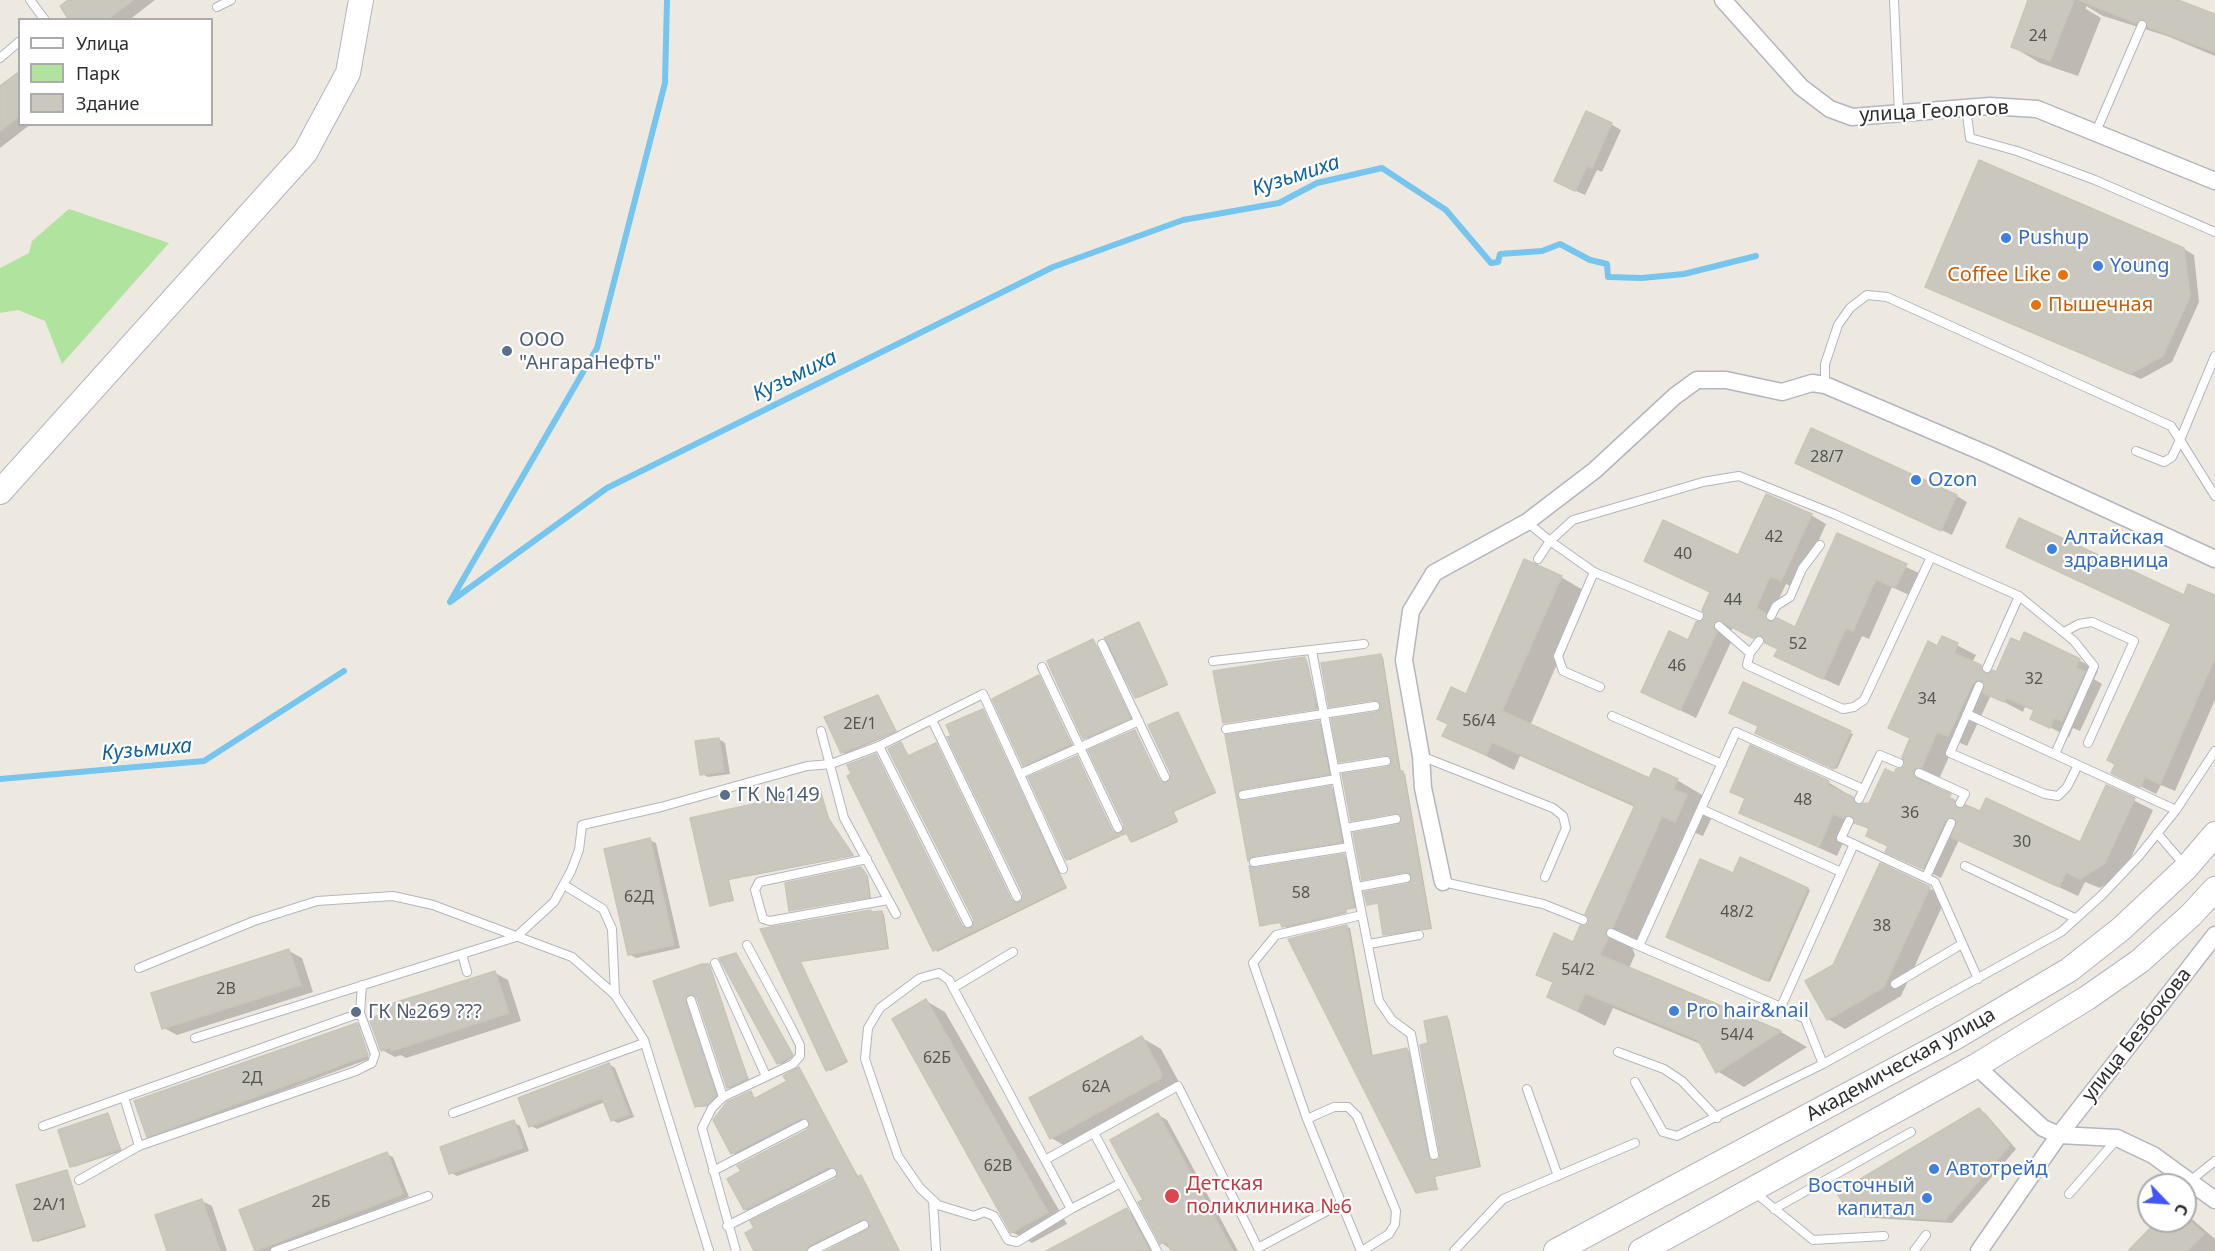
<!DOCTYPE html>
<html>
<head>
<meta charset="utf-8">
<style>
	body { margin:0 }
	#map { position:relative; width:2215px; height:1251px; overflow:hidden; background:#eee9e0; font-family:"Noto Sans",sans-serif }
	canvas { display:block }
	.legend { position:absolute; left:18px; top:18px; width:195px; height:108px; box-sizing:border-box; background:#fff; border:2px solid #ababab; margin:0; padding:8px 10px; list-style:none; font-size:18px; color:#2d2d2d }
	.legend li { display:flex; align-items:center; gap:12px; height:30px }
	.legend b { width:30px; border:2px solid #ababab }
	.north { position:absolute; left:2137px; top:1173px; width:60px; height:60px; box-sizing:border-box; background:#fff; border:2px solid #ababab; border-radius:50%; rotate:115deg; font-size:16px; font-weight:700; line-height:24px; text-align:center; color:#2d2d2d }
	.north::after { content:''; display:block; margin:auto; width:21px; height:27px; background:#4357f8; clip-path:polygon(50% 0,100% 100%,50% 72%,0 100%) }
</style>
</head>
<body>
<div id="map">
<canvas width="2215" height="1251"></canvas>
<ul class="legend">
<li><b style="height:8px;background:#fff"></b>Улица</li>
<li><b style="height:16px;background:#b0e39d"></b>Парк</li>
<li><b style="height:16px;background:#cac7be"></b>Здание</li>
</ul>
<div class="north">С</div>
</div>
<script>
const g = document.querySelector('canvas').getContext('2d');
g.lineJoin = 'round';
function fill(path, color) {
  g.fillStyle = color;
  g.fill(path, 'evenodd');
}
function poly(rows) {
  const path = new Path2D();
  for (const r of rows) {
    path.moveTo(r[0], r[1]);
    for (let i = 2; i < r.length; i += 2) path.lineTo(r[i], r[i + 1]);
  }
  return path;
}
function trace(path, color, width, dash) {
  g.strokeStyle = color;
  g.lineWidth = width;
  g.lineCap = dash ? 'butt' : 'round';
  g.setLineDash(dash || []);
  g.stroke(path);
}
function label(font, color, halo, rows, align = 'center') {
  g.font = font + ' "Noto Sans",sans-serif';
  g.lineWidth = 4.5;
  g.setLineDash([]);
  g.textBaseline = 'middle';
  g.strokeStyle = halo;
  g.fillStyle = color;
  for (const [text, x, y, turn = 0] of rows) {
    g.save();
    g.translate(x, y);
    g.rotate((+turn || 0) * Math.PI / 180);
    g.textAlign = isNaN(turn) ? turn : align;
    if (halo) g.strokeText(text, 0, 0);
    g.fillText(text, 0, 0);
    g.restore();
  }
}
fill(poly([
	[69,209,169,243,62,364,45,321,18,310,0,313,0,268,29,253,32,241]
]), '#b0e39d');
fill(poly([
	[70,0,155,0,129,20,71,20],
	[2030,0,2174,0,2215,16,2215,56,2167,36,2103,16,2086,6,2086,9,2101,18,2078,76,2040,63,2013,47],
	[20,73,20,124,31,124,0,148,0,87],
	[1611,124,1621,130,1602,172,1597,170,1585,195,1565,186],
	[2184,249,2194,255,2199,302,2172,362,2141,379,1936,292],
	[1796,463,1957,496,1967,502,1952,535],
	[1811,515,1826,524,1797,589,1786,584,1770,618,1776,621,1795,629,1838,535,1921,574,1911,596,1892,587,1869,639,1862,636,1839,686,1791,664,1776,656,1779,650,1734,627,1727,635,1731,642,1696,718,1643,692,1706,620,1711,593,1645,561,1739,557],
	[2008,546,2184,597,2215,596,2215,700,2175,791,2161,785,2156,794,2113,773,2172,625],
	[1561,577,1588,593,1530,726,1650,780,1677,780,1704,796,1700,805,1714,813,1703,836,1690,831,1641,942,1632,947,1635,955,1629,968,1781,1032,1807,1047,1744,1087,1717,1071,1703,1045,1613,1008,1605,1026,1549,997,1555,983,1538,974,1574,944,1591,924,1635,807,1520,756,1514,770,1444,735,1467,696],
	[1139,624,1168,685,1138,698,1136,697],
	[1943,638,1976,655,1972,663,1997,674,2079,660,2098,671,2094,679,2102,684,2080,731,2073,728,2069,737,2032,718,2035,711,2025,707,2023,712,1991,695,1967,746,1956,741,1940,777,1933,778,1931,786,1968,808,2081,844,2107,787,2153,810,2124,873,2100,888,2085,882,2078,896,1959,840,1941,878,1887,851,1889,847,1868,835,1870,830,1865,827,1852,823,1837,856,1741,812,1746,800,1731,791,1828,782,1846,793,1845,795,1865,805,1870,805,1894,775,1907,765,1911,739,1890,727],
	[1093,641,1132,719,1087,739,1084,738],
	[1380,655,1383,657,1401,772,1405,774,1432,929,1387,935,1384,934,1380,904,1368,904,1409,885,1414,876,1409,872,1363,879,1404,817,1399,813,1352,820,1394,759,1389,755,1341,761,1383,704,1377,700,1330,706],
	[1305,659,1307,660,1318,709,1225,722],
	[1039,677,1073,746,1027,766,1024,765],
	[1744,684,1853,734,1837,769,1759,734,1760,725],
	[878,696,897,732,845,754,842,752],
	[983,710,1067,888,937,952,876,756,964,928,971,931,975,920,901,744,910,757,936,745,938,746,1013,902,1020,905,1024,894],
	[1178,713,1216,793,1174,812,1178,822,1134,842,1128,833,1070,860,1067,859,1077,757,1114,833,1121,836,1125,825,1135,731,1161,782,1168,785,1172,774],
	[1318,723,1321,724,1331,775,1245,789,1238,799,1244,803,1331,788,1333,789,1344,843,1256,856,1251,861,1249,860,1227,736],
	[719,739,725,743,730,774,708,777,702,774],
	[820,790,830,821,854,856,729,880,734,901,711,905,691,819],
	[650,840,656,843,680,948,636,958,629,954],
	[1344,856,1346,857,1356,908,1346,910,1347,913,1286,928,1282,923,1261,925,1255,870],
	[1740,859,1810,890,1770,982,1670,938,1733,875],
	[861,868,868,876,871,898,790,910],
	[1929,888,1946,898,1901,996,1845,1029,1828,1019,1834,966],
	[871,911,884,914,889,949,801,962,848,1062,830,1071,762,930],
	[1347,927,1350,928,1373,1057,1409,1051,1430,1159,1433,1162,1440,1161,1442,1154,1430,1044,1447,1018,1449,1019,1481,1167,1435,1177,1438,1190,1417,1192,1290,940],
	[289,951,302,958,313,992,177,1035,164,1028],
	[736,954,794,1056,781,1065,722,959],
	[709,966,749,1080,731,1089,728,1087,698,997,696,995,689,996,687,1004,718,1097,709,1106,699,1107,655,982],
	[495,973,508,980,521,1021,406,1058,401,1055,395,1057,382,1050],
	[926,1001,945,1012,1067,1224,1032,1243,1012,1232],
	[357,1024,363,1028,374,1057,371,1058,360,1027,357,1027,369,1059,154,1139,148,1136],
	[1142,1038,1161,1049,1180,1084,1071,1149,1051,1138],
	[609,1064,615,1068,634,1117,618,1123,612,1120,605,1102,537,1129,531,1126],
	[799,1068,859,1178,863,1178,900,1251,830,1251,868,1232,872,1222,865,1220,812,1246,808,1251,756,1251,836,1180,840,1170,833,1168,748,1211,745,1209,808,1131,812,1121,805,1119,735,1155,715,1120,728,1104,751,1092,756,1100,789,1082],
	[1979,1110,1985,1113,2016,1149,1952,1223,1858,1217,1851,1213],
	[107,1115,122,1151,74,1167,71,1166],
	[1158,1115,1167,1120,1238,1251,1173,1251,1162,1243,1145,1201],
	[513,1122,520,1126,529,1151,457,1176,451,1173],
	[387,1154,393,1157,409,1197,272,1251,257,1251,241,1211],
	[67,1171,86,1227,37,1242,35,1240],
	[202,1201,212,1206,227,1251,168,1251],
	[1127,1210,1146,1221,1162,1251,1049,1251],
	[2185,1213,2215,1239,2215,1251,2130,1251,2159,1221,2185,1221]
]), '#0003');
trace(poly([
	[451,600,597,348,665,83,667,0],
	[450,602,607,488,1053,267,1183,220,1279,203,1317,183,1382,168,1446,210,1491,263,1498,262,1500,254,1542,251,1560,244,1590,260,1607,264,1608,277,1642,278,1684,274,1756,256],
	[0,779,204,761,344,671]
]), '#75c5ee', 6);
const building = poly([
	[68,0,133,0,107,20,69,20,60,6,68,0],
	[2028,0,2074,0,2050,61,2011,47,2028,0],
	[2079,0,2178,0,2215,14,2215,52,2148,27,2144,19,2136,23,2079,0],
	[20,71,20,116,0,131,0,86,20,71],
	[1586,111,1612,123,1592,168,1587,166,1575,191,1554,181,1586,111],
	[1979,160,2184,248,2190,296,2163,356,2130,374,1925,287,1979,160],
	[1811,428,1957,495,1941,531,1795,463,1811,428],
	[1766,494,1812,514,1781,581,1770,576,1756,608,1765,613,1768,621,1772,622,1777,618,1795,627,1837,533,1907,564,1895,588,1876,579,1853,631,1846,628,1823,679,1774,656,1778,649,1765,643,1762,636,1753,638,1718,620,1713,625,1717,632,1680,710,1641,692,1669,631,1688,640,1696,622,1705,619,1702,610,1710,592,1644,561,1663,520,1738,555,1766,494],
	[2019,518,2184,595,2188,584,2215,595,2215,658,2160,784,2145,777,2140,787,2111,773,2115,764,2107,760,2171,624,2006,547,2019,518],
	[1524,559,1562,576,1502,711,1649,778,1654,768,1678,779,1673,789,1687,795,1675,822,1662,816,1613,927,1605,931,1608,938,1600,955,1781,1031,1716,1073,1698,1040,1585,993,1577,1011,1547,997,1553,982,1536,975,1554,933,1573,942,1580,926,1589,923,1585,914,1635,805,1492,742,1486,755,1442,736,1448,724,1437,719,1451,687,1466,694,1524,559],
	[1139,622,1167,683,1135,698,1104,638,1139,622],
	[2024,632,2080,659,2076,668,2085,672,2062,721,2054,718,2050,728,2030,719,2034,710,2007,698,2004,702,1983,693,1984,683,1978,680,1973,683,1948,736,1937,732,1922,767,1915,768,1913,774,1917,779,1951,794,1949,798,1954,800,1957,809,1966,805,1980,811,1986,798,2080,842,2106,785,2135,798,2105,863,2080,879,2066,872,2059,887,1951,837,1957,823,1953,817,1945,820,1923,869,1885,852,1888,846,1866,836,1869,828,1855,823,1851,815,1843,818,1833,814,1819,847,1739,813,1745,798,1730,792,1750,745,1829,781,1827,785,1853,797,1856,804,1869,803,1885,769,1894,773,1896,769,1902,768,1905,765,1902,757,1910,738,1888,728,1928,641,1937,646,1942,636,1958,643,1954,653,1981,665,1982,671,1987,674,1993,670,1996,672,2011,638,2020,642,2024,632],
	[1093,639,1130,718,1083,739,1047,661,1093,639],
	[1381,654,1399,771,1403,771,1430,928,1383,935,1378,903,1367,905,1364,892,1408,884,1412,876,1405,872,1362,880,1353,833,1397,825,1402,817,1395,813,1351,821,1342,774,1387,767,1392,759,1385,755,1339,762,1331,719,1376,712,1381,704,1374,700,1329,707,1321,663,1381,654],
	[1305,657,1316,709,1223,723,1213,671,1305,657],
	[1039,675,1071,744,1023,766,992,699,1039,675],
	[1743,682,1851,731,1834,769,1755,733,1758,726,1729,713,1743,682],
	[878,695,896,731,841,753,824,717,878,695],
	[983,709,1065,887,933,951,847,776,851,774,847,765,876,754,962,926,970,929,974,920,888,749,901,742,908,756,936,743,1011,900,1019,903,1023,894,947,737,951,736,946,725,983,709],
	[1178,712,1215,791,1172,811,1177,820,1131,842,1126,832,1066,860,1028,777,1077,756,1112,831,1120,834,1124,825,1088,750,1135,730,1159,780,1167,783,1171,774,1148,725,1178,712],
	[1319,721,1329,774,1242,789,1237,797,1244,801,1331,786,1342,842,1253,856,1248,861,1225,735,1319,721],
	[719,738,724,771,700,775,695,741,719,738],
	[820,789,828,818,853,855,727,879,732,900,710,906,690,818,820,789],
	[650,838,674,945,628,955,604,849,650,838],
	[1344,854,1354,907,1344,909,1345,912,1282,927,1280,922,1260,926,1249,866,1255,868,1344,854],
	[1740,857,1808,888,1767,981,1666,937,1700,859,1733,873,1740,857],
	[1880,863,1930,887,1884,987,1827,1020,1805,981,1833,965,1880,863],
	[861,867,866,874,869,897,789,911,785,883,861,867],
	[871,910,871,912,882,911,887,948,800,961,846,1061,826,1071,760,929,871,910],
	[1347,925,1371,1056,1407,1048,1428,1156,1432,1161,1439,1159,1440,1154,1420,1045,1428,1043,1424,1021,1447,1016,1479,1166,1434,1176,1437,1189,1416,1193,1288,939,1347,925],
	[289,949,301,985,162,1029,151,993,289,949],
	[736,953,793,1055,777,1064,719,958,736,953],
	[702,964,709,964,747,1078,727,1088,697,998,688,994,685,1002,716,1095,706,1106,705,1104,695,1107,653,981,702,964],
	[495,971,509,1013,391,1051,390,1047,381,1051,369,1018,380,1015,378,1008,495,971],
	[926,999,1048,1212,1011,1233,892,1019,926,999],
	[357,1023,368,1055,147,1137,134,1101,357,1023],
	[1142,1036,1161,1072,1161,1078,1050,1139,1029,1098,1142,1036],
	[609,1063,629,1114,611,1121,602,1098,529,1127,518,1098,609,1063],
	[799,1067,857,1177,861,1175,899,1251,826,1251,867,1230,870,1223,864,1219,809,1245,806,1251,754,1251,745,1233,754,1228,750,1221,835,1179,838,1171,829,1167,744,1210,727,1179,741,1171,737,1166,807,1130,810,1122,801,1118,731,1154,713,1120,727,1102,751,1091,754,1099,787,1081,783,1076,799,1067],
	[1979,1108,2010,1145,1945,1220,1850,1214,1837,1193,1979,1108],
	[108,1113,120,1149,70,1167,58,1130,108,1113],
	[1158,1113,1233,1251,1171,1251,1166,1241,1160,1244,1138,1202,1143,1200,1110,1140,1158,1113],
	[514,1120,523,1148,449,1174,440,1147,514,1120],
	[387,1152,403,1194,255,1251,239,1210,387,1152],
	[67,1170,84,1225,33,1241,16,1185,67,1170],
	[202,1199,220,1251,167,1251,155,1215,202,1199],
	[1127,1208,1149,1250,1046,1251,1127,1208],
	[2157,1221,2190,1221,2204,1234,2187,1251,2128,1251,2157,1221]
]);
fill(building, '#cac7be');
trace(building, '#cac5b9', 1.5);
const service = poly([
	[30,0,45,20],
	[1894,0,1899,113],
	[217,7,231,0],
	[0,58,20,41],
	[1966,108,1970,138,2017,151,2095,180,2215,232],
	[2095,134,2142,25],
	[2215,356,2180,440,2215,496],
	[1825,385,1825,364,1838,325,1850,308,1867,295,1887,297,2171,426,2180,440,2172,457,2164,462,2136,451],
	[1527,522,1550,541,1538,559],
	[1594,572,1558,656,1563,671,1600,687],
	[2019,596,2074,641,2094,666,2055,754],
	[1699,616,1594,572,1550,541,1573,520,1703,482,1739,476,1834,514,2019,596,1987,668],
	[1771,616,1776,606,1790,597,1802,569,1820,545],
	[1719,626,1750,653],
	[2064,632,2079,624,2092,622,2134,641,2088,743],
	[1759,641,1750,653,1747,665,1843,709,1854,707,1864,700,1931,557],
	[1102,644,1165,777],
	[1312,651,1362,915],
	[1213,661,1364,644],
	[1042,667,1118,828],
	[1979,686,1967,714,2176,810],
	[1967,714,1950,753,2045,794,2058,796,2067,787,2078,765],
	[1612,716,1722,764],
	[932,720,1017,897],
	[1226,729,1375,706],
	[821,731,844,818,896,914],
	[879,746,968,923],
	[1421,756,1553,808,1563,816,1566,828,1545,877],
	[1335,769,1386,761],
	[1919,773,1965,794,1960,803],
	[1020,774,1139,721],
	[1243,795,1336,779],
	[1859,799,1880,755,1899,763],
	[1701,809,1736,732,1863,789],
	[1849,821,1841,838,1935,882,1978,979],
	[1346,828,1396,819],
	[2157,833,2186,867],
	[867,859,759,882,755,890,763,919,770,921,888,900],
	[1254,862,1349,847],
	[1965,866,2075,918],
	[1926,877,1951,823],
	[1443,882,1543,904,1583,920],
	[564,885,603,909,612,929,615,995],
	[1357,887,1406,878],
	[1611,933,1639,946],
	[1369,944,1419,935],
	[462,954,467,972],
	[715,963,766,1076],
	[139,968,254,921,317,901,393,896,433,905,572,957,615,995,644,1040,709,1251],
	[1895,984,1962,944],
	[953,988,1013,952],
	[691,1000,723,1097],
	[1781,1007,1639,946,1701,809,1841,872],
	[360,1013,124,1097,139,1146,356,1071,372,1063,375,1054,360,1013,362,985],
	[195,1038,516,937,554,902,571,871,579,850,582,825,661,807,807,766,831,764,879,746,983,694,1063,869],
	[1618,1052,1664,1069,1682,1081,1717,1118],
	[1823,1064,1805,1019,1781,1007,1854,844],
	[1635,1082,1663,1132,1677,1136,1823,1064,2061,932,2102,895,2139,856,2176,810,2215,751],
	[1527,1089,1558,1176],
	[453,1113,644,1043],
	[1307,1119,1334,1107,1348,1107,1357,1116,1396,1211,1395,1224,1389,1234,1362,1251],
	[43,1126,124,1097],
	[1094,1133,1157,1251],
	[1045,1160,949,980,939,973,920,978,880,1008,868,1028,865,1059,898,1156,920,1188,938,1205,974,1216,984,1212,994,1216,1008,1240,1017,1242,1071,1209],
	[713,1171,804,1124],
	[79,1180,139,1146],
	[2190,1181,2215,1161],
	[1121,1183,1071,1209,1045,1160,1178,1086,1258,1248,1342,1203],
	[1753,1191,1813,1240,1884,1236],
	[2069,1194,2117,1139],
	[933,1200,936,1251],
	[1774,1209,1911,1132],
	[727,1226,832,1173],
	[275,1251,428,1196],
	[736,1251,702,1128,712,1108,723,1097,793,1064,800,1056,800,1045,790,1025,747,945],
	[812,1251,864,1225],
	[1361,1251,1307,1119,1253,963,1276,935,1362,915,1379,1001,1392,1020,1411,1034,1434,1155],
	[1454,1251,1503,1199,1635,1143],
	[1914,1251,1926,1235]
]);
const minor = poly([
	[1723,0,1801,87,1830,109,1852,117,1990,106,2037,109,2215,181],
	[1443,882,1423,788,1421,756,1404,660,1411,611,1434,573,1527,522,1595,470,1675,396,1697,380,1726,380,1782,392,1812,383,1825,385,1989,455,2215,559],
	[1976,1066,2043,1128,2059,1135,2117,1138,2153,1155,2215,1200],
	[1979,1251,2059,1135,2215,935]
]);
const secondary = poly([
	[0,492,305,153,348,73,361,0],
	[1556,1251,1954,1038,2069,970,2121,929,2186,868,2215,834],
	[1641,1251,1976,1066,2087,998,2140,961,2191,915,2215,889]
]);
trace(service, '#b3b5c0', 10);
trace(minor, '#b3b5c0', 19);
trace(secondary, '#b3b5c0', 26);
trace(service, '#fff', 8);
trace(minor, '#fff', 16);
trace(secondary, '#fff', 24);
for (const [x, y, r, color] of [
	[2006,238,6,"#3f7fe0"],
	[2098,266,6,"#3f7fe0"],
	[2063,275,6,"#e8710a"],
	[2036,305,6,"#e8710a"],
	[507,351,6,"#5c6f8a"],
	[1916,480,6,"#3f7fe0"],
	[2052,549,6,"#3f7fe0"],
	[725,795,6,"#5c6f8a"],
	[1674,1011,6,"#3f7fe0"],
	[356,1012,6,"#5c6f8a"],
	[1934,1169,6,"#3f7fe0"],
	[1172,1196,8,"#e0444e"],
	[1927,1198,6,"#3f7fe0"]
]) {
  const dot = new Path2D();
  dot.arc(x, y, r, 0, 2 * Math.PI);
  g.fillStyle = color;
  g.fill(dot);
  trace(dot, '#fff', 2);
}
label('16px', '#545451', null, [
	["24",2038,36],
	["28/7",1827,457],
	["42",1774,537],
	["40",1683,554],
	["44",1733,600],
	["52",1798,644],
	["46",1677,666],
	["32",2034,679],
	["34",1927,699],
	["56/4",1479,721],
	["2Е/1",860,724],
	["48",1803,800],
	["36",1910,813],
	["30",2022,842],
	["58",1301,893],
	["62Д",639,897],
	["48/2",1737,912],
	["38",1882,926],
	["54/2",1578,970],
	["2В",226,989],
	["54/4",1737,1035],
	["62Б",937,1058],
	["2Д",252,1078],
	["62А",1096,1087],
	["62В",998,1166],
	["2Б",321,1202],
	["2А/1",50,1205]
]);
label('20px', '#2d2d2d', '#fff', [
	["улица Геологов",1934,112,-3],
	["улица Безбокова",2137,1035,-52],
	["Академическая улица",1901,1065,-29]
]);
label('20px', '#366cbe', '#fff', [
	["Pushup",2018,238],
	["Young",2110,266],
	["Ozon",1928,480],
	["Алтайская",2064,538],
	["здравница",2064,561],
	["Pro hair&nail",1686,1011],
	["Автотрейд",1946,1169],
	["Восточный",1915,1186,"right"],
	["капитал",1915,1209,"right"]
], 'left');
label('20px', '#c56008', '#fff', [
	["Coffee Like",2051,275],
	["Пышечная",2048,305,"left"]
], 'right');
label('20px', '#4e5e75', '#fff', [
	["ООО",519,340],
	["\"АнгараНефть\"",519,363],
	["ГК №149",737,795],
	["ГК №269 ???",368,1012]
], 'left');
label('20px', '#be3a42', '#fff', [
	["Детская",1186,1184],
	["поликлиника №6",1186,1207]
], 'left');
label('italic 21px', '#0f639f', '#fff', [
	["Кузьмиха",1296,176,-18],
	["Кузьмиха",795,376,-26],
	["Кузьмиха",147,750,-5]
]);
</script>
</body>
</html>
